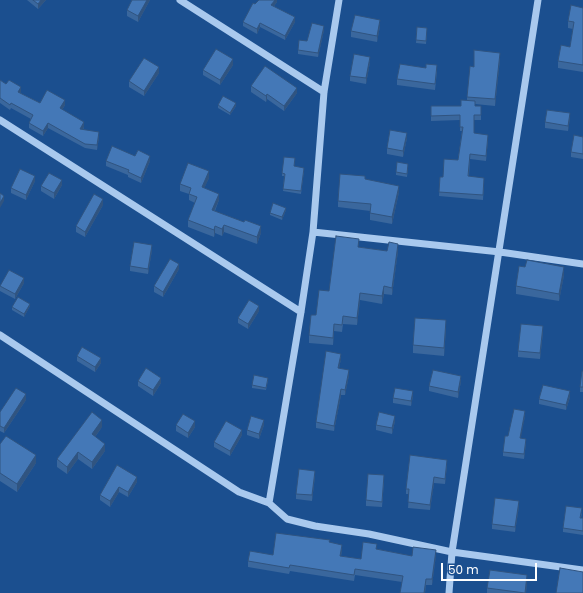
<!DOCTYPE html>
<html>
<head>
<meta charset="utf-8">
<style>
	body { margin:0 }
	#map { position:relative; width:583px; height:593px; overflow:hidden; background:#1b4f8f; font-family:Poppins,sans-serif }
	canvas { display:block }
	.scale { position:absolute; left:441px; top:563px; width:96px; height:18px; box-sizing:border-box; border:2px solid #fff; border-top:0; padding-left:5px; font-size:12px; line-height:14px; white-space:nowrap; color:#fff; -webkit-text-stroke:3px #1b4f8f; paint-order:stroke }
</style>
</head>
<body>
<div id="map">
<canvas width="583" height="593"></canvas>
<div class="scale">50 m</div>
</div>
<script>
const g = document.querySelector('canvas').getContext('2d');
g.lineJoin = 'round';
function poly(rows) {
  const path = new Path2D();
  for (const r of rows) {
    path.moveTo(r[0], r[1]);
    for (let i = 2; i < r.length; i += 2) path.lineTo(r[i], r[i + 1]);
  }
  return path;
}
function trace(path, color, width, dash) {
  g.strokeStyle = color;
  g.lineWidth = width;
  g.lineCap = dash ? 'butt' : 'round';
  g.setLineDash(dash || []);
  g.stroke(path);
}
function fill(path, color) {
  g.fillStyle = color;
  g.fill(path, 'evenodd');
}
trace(poly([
	[180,0,324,92],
	[0,120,301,312],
	[313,232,500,252,583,264],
	[0,335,239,492,269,503,287,519,315,526,369,534,452,552,583,570],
	[269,503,301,312,313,232,324,92,339,0],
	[449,593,452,552,538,0]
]), '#a9c9ee', 7);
fill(poly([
	[27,0,46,0,38,9],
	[150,0,138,22,127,16,127,10],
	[277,0,277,2,274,6,295,22,285,40,260,27,257,34,243,26,243,22,255,4],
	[583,8,583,72,558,68,558,61,570,47,573,29,568,28,568,21],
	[380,26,377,42,351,37,351,31],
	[417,27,427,28,426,44,416,43],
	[324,30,318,57,298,54,298,50,307,41],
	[500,59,495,106,475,104,475,106,481,106,481,120,474,120,474,133,488,139,486,161,470,159,469,176,484,182,483,200,439,196,440,177,443,177,458,160,462,131,460,131,460,120,431,121,431,106,461,106,467,100,467,97,474,67],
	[370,62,366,84,350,81,350,76],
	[233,65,220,85,203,75,203,70],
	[437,71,435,90,397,85,397,79],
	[159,73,144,96,129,87,129,81],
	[0,80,6,84,21,92,20,93,40,103,65,105,62,110,84,127,83,130,99,137,97,150,85,148,48,128,43,136,29,128,29,123,31,119,11,108,10,110,0,103],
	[251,86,297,93,284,111,267,99,266,102,251,92],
	[218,105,236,106,230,115,218,108],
	[570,118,568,131,545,128,545,122],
	[583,137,583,159,571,157,571,152],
	[407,138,403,157,387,154,387,148],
	[135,156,150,161,141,183,128,177,128,175,106,166,106,161],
	[295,160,294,166,304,170,301,194,283,191,284,176,282,176,282,173],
	[408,166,407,177,396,175,396,172],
	[209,178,204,188,219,200,215,211,261,233,257,244,224,232,222,236,215,233,214,237,188,227,188,220,195,203,189,200,189,194,180,191,180,184],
	[365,179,399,192,392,224,370,220,370,211,338,207,338,201],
	[35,181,26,200,11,193,11,188],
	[62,185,54,199,41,191,41,186],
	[103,205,85,237,76,232,76,226],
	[286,210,282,220,270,215,270,213],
	[359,247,387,251,398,251,392,295,384,294,382,304,360,300,357,325,343,324,342,332,334,331,333,345,309,343,309,335,316,315,329,291],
	[152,250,148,274,130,271,130,266],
	[179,269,163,297,154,292,154,286],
	[564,275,559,301,516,294,516,286],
	[24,283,15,299,0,291,0,286],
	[30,306,24,317,12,310,12,307],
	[259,311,248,329,238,323,238,318],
	[446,328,444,356,413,353,413,345],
	[543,332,540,359,518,357,518,351],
	[77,356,101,363,95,372,77,361],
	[341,359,339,368,349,375,345,395,341,395,334,431,316,428,316,422],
	[583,371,583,392,580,392,580,387],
	[268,380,266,390,252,388,252,385],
	[138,381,161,383,153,396,138,386],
	[461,381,458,398,429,391,429,386],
	[413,396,411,406,393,403,393,398],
	[570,397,566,410,539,404,539,399],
	[26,400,4,433,0,431,0,412],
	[525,416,520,438,526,443,524,459,503,456,503,452,508,436],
	[395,421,392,434,376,430,376,425],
	[176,425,195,427,188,438,176,431],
	[264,425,259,439,247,435,247,430],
	[102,427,95,437,105,451,92,469,78,459,67,474,57,467,57,459],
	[242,435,230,456,214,447,214,442],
	[0,444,36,463,17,492,0,481],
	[117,465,137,482,128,497,119,492,110,507,100,500,100,495],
	[447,465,445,484,434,483,430,510,408,508,409,494,406,494,406,489],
	[315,476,312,501,296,499,296,494],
	[384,480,382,507,366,506,366,500],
	[519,506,515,532,492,529,492,524],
	[582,513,581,518,583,518,583,535,563,532,563,528],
	[330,542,342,550,341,556,361,559,377,549,412,556,436,555,432,585,426,585,425,593,400,593,402,582,355,575,354,581,290,571,289,574,248,567,248,561,273,555],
	[527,580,526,593,487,593,487,588]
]), '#3a679d');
fill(poly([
	[41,0,46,0,38,9,38,4],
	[147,0,150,0,138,22,138,16],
	[275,0,277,0,277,2,271,10,271,5],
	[295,17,295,22,285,40,285,36],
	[380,20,380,26,377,42,377,36],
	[260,23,260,27,257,34,257,29],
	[324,26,324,30,318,57,318,53],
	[500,53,500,59,495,106,495,99],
	[370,57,370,62,366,84,366,78],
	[233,59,233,65,220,85,220,80],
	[159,67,159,73,144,96,144,91],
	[21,87,21,92,18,96,18,92],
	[297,88,297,93,284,111,284,106],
	[267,94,267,99,266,102,266,96],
	[65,100,65,105,60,113,60,108],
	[236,103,236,106,230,115,230,113],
	[570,113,570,118,568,131,568,126],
	[84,122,84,127,80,134,80,129],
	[48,123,48,128,43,136,43,131],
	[99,132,99,137,97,150,97,145],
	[407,133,407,138,403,157,403,151],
	[488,135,488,139,486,161,486,156],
	[150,156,150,161,141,183,141,178],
	[209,171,209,178,202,193,202,187],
	[35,176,35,181,26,200,26,195],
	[62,180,62,185,54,199,54,193],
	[399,186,399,192,392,224,392,217],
	[219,194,219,200,212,216,212,210],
	[4,196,4,201,0,208,0,203],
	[103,199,103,205,85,237,85,232],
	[286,208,286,210,282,220,282,217],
	[224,225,224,232,222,236,222,229],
	[215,226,215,233,214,237,214,230],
	[261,226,261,233,257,244,257,237],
	[398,244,398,251,392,295,392,288],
	[152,245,152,250,148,274,148,269],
	[179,264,179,269,163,297,163,292],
	[564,267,564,275,559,301,559,294],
	[24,278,24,283,15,299,15,294],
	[384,286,384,294,382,304,382,296],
	[360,293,360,300,357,325,357,318],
	[30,304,30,306,24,317,24,314],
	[259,306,259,311,248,329,248,324],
	[446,320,446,328,444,356,444,348],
	[334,324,334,331,333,345,333,338],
	[543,326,543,332,540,359,540,353],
	[341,354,341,359,338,373,338,368],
	[101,358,101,363,95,372,95,367],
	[349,370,349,375,345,395,345,390],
	[461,376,461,381,458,398,458,392],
	[161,378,161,383,153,396,153,390],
	[341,389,341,395,334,431,334,426],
	[413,391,413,396,411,406,411,401],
	[570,391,570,397,566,410,566,405],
	[26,394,26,400,4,433,4,428],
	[525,411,525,416,520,443,520,438],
	[395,416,395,421,392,434,392,428],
	[102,420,102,427,92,441,92,434],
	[264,420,264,425,259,439,259,434],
	[195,421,195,427,188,438,188,433],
	[242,430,242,435,230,456,230,451],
	[526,439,526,443,524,459,524,454],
	[105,444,105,451,92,469,92,462],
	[78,452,78,459,67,474,67,467],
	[36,455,36,463,17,492,17,484],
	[447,460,447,465,445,484,445,479],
	[315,471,315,476,312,501,312,495],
	[137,477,137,482,128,497,128,492],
	[434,477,434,483,430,510,430,505],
	[119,487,119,492,110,507,110,501],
	[519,501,519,506,515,532,515,527],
	[342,545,342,550,340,562,340,556],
	[436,550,436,555,432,585,432,579],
	[527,575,527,580,526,593,525,593],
	[426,579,425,593,424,593]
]), '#305480');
const building = poly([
	[33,0,41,0,38,4,33,0],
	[132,0,147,0,138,16,127,10,132,0],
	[259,0,275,0,271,5,295,17,285,36,260,23,257,29,243,22,253,3,255,4,259,0],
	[571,5,583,8,583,65,558,61,561,45,570,47,574,22,568,21,571,5],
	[355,15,380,20,377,36,351,31,355,15],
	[312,23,324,26,318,53,298,50,299,40,307,41,312,23],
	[417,27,427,28,426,41,416,40,417,27],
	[216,49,233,59,220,80,203,70,216,49],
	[474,50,500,53,495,99,467,97,470,66,474,67,474,50],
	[354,54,370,57,366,78,350,76,354,54],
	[144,58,159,67,144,91,129,81,144,58],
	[400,64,426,68,426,64,437,65,435,84,397,79,400,64],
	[265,66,297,88,284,106,267,94,266,96,251,86,265,66],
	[0,80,6,84,9,80,21,87,18,92,40,103,47,90,65,100,60,108,84,122,80,129,99,132,97,145,85,144,48,123,43,131,29,123,33,115,11,103,10,105,0,98,0,80],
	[223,96,236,103,230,113,218,105,223,96],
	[461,100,475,101,475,106,481,106,481,115,474,115,474,133,488,135,486,156,470,154,468,176,484,178,483,195,439,192,440,177,443,177,444,159,458,160,463,127,460,127,460,115,431,116,431,106,461,106,461,100],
	[547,110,570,113,568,126,545,122,547,110],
	[390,130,407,133,403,151,387,148,390,130],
	[574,135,583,137,583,154,571,152,574,135],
	[112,146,135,156,138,150,150,156,141,178,128,172,129,170,106,161,112,146],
	[284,157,295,158,294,166,304,168,301,191,283,189,285,174,282,173,284,157],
	[397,162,408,164,407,174,396,172,397,162],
	[188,163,209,171,202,187,219,194,212,210,244,222,245,220,261,226,257,237,224,225,222,229,215,226,214,230,188,220,197,197,189,194,191,188,180,184,188,163],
	[20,169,35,176,26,195,11,188,20,169],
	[49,173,62,180,54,193,41,186,49,173],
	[340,174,365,176,365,179,399,186,392,217,370,213,371,204,338,201,340,174],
	[0,193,4,196,0,203,0,193],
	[94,194,103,199,85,232,76,226,94,194],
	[273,203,286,208,282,217,270,213,273,203],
	[336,236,359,239,358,247,387,251,389,242,398,244,392,288,384,286,382,296,360,293,357,318,343,316,342,325,334,324,333,338,309,335,311,315,316,315,319,290,329,291,336,236],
	[134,242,152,245,148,269,130,266,134,242],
	[170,259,179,264,163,292,154,286,170,259],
	[527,260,564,267,559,294,516,286,519,266,525,267,527,260],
	[9,270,24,278,15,294,0,286,9,270],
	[18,297,30,304,24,314,12,307,18,297],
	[249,300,259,306,248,324,238,318,249,300],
	[415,318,446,320,444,348,413,345,415,318],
	[521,324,543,326,540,353,518,351,521,324],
	[82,347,101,358,95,367,77,356,82,347],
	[326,351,341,354,338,368,349,370,345,390,341,389,334,426,316,422,326,351],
	[146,368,161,378,153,390,138,381,146,368],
	[433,370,461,376,458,392,429,386,433,370],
	[582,371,583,371,583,387,580,387,582,371],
	[254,375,268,378,266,388,252,385,254,375],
	[543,385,570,391,566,405,539,399,543,385],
	[16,388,26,394,4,428,0,426,0,412,16,388],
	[395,388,413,391,411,401,393,398,395,388],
	[514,409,525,411,520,438,526,439,524,454,503,452,505,436,508,436,514,409],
	[92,412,102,420,92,434,105,444,92,462,78,452,67,467,57,459,92,412],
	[379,412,395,416,392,428,376,425,379,412],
	[183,414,195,421,188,433,176,425,183,414],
	[251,416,264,420,259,434,247,430,251,416],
	[226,421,242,430,230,451,214,442,226,421],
	[6,436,36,455,17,484,0,473,0,444,6,436],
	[410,455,447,460,445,479,434,477,430,505,408,502,409,489,406,489,410,455],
	[117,465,137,477,128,492,119,487,110,501,100,495,117,465],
	[299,469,315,471,312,495,296,494,299,469],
	[368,474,384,475,382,502,366,500,368,474],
	[495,498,519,501,515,527,492,524,495,498],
	[566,506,582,508,580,518,583,518,583,531,563,528,566,506],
	[276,533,330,540,329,542,342,545,340,556,361,559,363,542,377,544,376,549,412,556,413,547,436,550,432,579,426,579,424,593,400,593,403,576,355,569,354,575,290,565,289,568,248,561,250,551,273,555,276,533],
	[560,568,583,572,583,593,556,593,560,568],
	[490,570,527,575,525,593,487,588,490,570]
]);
fill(building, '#4478b7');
trace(building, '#305480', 1);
</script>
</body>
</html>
